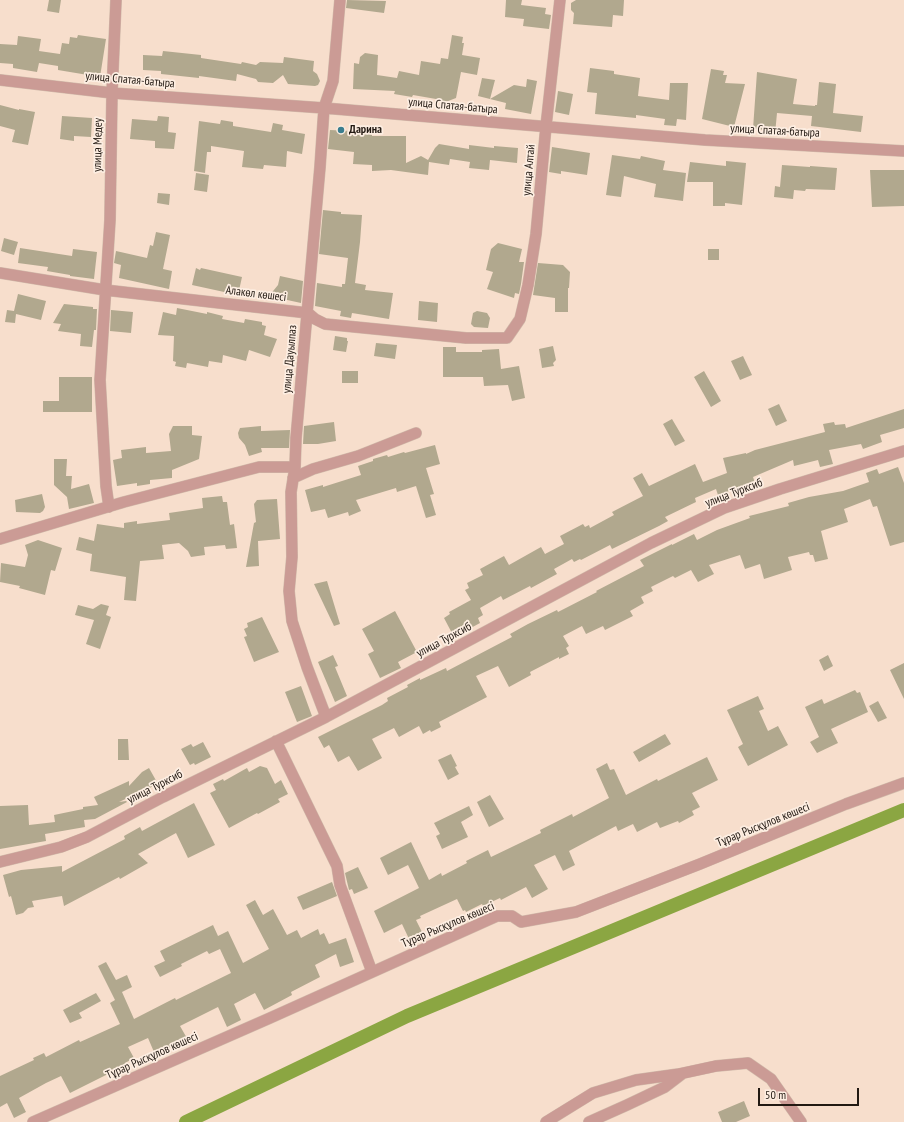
<!DOCTYPE html>
<html>
<head>
<meta charset="utf-8">
<style>
	body { margin:0 }
	#map { position:relative; width:904px; height:1122px; overflow:hidden; background:#f7decc; font-family:"PT Sans Narrow",sans-serif }
	canvas { display:block }
	.scale { position:absolute; left:758px; top:1088px; width:101px; height:18px; box-sizing:border-box; border:2px solid #221912; border-top:0; padding-left:5px; font-size:12px; line-height:14px; white-space:nowrap; color:#221912; -webkit-text-stroke:3px #fdeee2; paint-order:stroke }
</style>
</head>
<body>
<div id="map">
<canvas width="904" height="1122"></canvas>
<div class="scale">50 m</div>
</div>
<script>
const g = document.querySelector('canvas').getContext('2d');
g.lineJoin = 'round';
function poly(rows) {
  const path = new Path2D();
  for (const r of rows) {
    path.moveTo(r[0], r[1]);
    for (let i = 2; i < r.length; i += 2) path.lineTo(r[i], r[i + 1]);
  }
  return path;
}
function trace(path, color, width, dash) {
  g.strokeStyle = color;
  g.lineWidth = width;
  g.lineCap = dash ? 'butt' : 'round';
  g.setLineDash(dash || []);
  g.stroke(path);
}
function fill(path, color) {
  g.fillStyle = color;
  g.fill(path, 'evenodd');
}
function label(font, color, halo, rows, align = 'center') {
  g.font = font + ' "PT Sans Narrow",sans-serif';
  g.lineWidth = 3.5;
  g.setLineDash([]);
  g.textBaseline = 'middle';
  g.strokeStyle = halo;
  g.fillStyle = color;
  for (const [text, x, y, turn = 0] of rows) {
    g.save();
    g.translate(x, y);
    g.rotate((+turn || 0) * Math.PI / 180);
    g.textAlign = isNaN(turn) ? turn : align;
    if (halo) g.strokeText(text, 0, 0);
    g.fillText(text, 0, 0);
    g.restore();
  }
}
trace(poly([
	[186,1122,407,1016,904,810]
]), '#8ba642', 14);
fill(poly([
	[49,0,61,0,59,13,47,11],
	[347,0,386,1,384,13,346,8],
	[506,0,522,0,521,5,546,8,545,14,551,15,549,29,523,26,524,19,505,17],
	[576,0,624,0,623,16,613,15,612,27,573,24,574,13,571,10,571,3],
	[78,35,106,39,100,77,58,70,58,66,39,63,37,72,13,68,13,64,0,63,0,44,17,45,18,36,41,39,39,51,60,54,62,43,69,44,70,37,77,38],
	[452,35,463,37,462,43,464,43,462,55,480,58,477,75,461,72,456,98,443,103,436,99,413,95,412,97,394,94,395,91,353,89,354,63,359,64,360,57,365,53,378,55,377,75,397,78,399,71,419,75,421,61,440,64,441,58,448,59],
	[163,51,201,55,201,58,241,64,242,62,256,65,260,62,283,63,284,57,314,61,313,71,317,74,320,81,318,85,315,86,288,84,283,75,273,83,258,82,256,79,237,74,236,81,199,76,199,78,161,74,161,71,143,70,143,55,162,56],
	[590,68,614,71,614,74,640,78,638,96,669,100,670,83,688,83,686,120,677,119,676,126,664,125,665,119,636,115,636,118,595,114,597,93,587,92],
	[711,69,724,71,723,75,727,75,725,83,745,84,734,127,702,119],
	[757,72,797,79,793,104,815,106,815,105,817,105,819,82,836,84,833,113,863,116,861,132,811,126,812,116,777,113,775,134,765,133,765,130,753,129],
	[482,78,495,80,490,99,514,85,526,87,527,79,537,81,531,114,505,109,506,103,478,96],
	[558,91,573,94,569,115,555,112],
	[0,105,19,110,19,109,35,112,28,145,12,142,15,130,0,126],
	[62,116,92,118,91,137,74,136,74,141,60,139],
	[158,116,169,117,168,132,176,133,174,149,155,148,155,141,130,139,132,119,157,121],
	[221,120,233,122,233,126,271,132,273,123,283,125,282,130,305,134,302,154,287,151,286,167,264,165,263,169,242,167,244,151,211,146,211,152,207,152,205,173,194,171,199,121,220,124],
	[330,130,372,132,372,136,406,136,406,163,421,156,428,160,435,148,439,144,469,149,469,145,494,148,494,146,518,148,517,163,490,160,489,170,469,168,470,162,450,159,449,165,429,162,428,175,391,170,372,171,372,165,353,164,354,152,328,149],
	[552,147,590,153,587,175,561,171,561,174,549,172],
	[612,155,640,159,641,156,665,161,663,170,686,173,683,201,654,197,656,184,624,176,621,197,606,195],
	[726,161,746,163,742,205,725,203,725,206,713,206,713,182,687,182,690,162,726,166],
	[782,165,810,167,810,166,837,168,835,190,806,189,805,191,794,190,793,199,774,197,775,186,780,187],
	[870,170,904,170,904,206,872,207],
	[196,173,209,175,207,192,194,190],
	[158,193,170,194,169,205,157,203],
	[323,210,341,212,341,214,362,215,360,242,355,283,366,285,365,290,393,293,389,319,352,313,351,318,340,316,341,311,315,306,317,283,342,287,342,284,345,284,348,258,319,254],
	[156,232,170,235,163,269,172,271,169,289,119,278,121,265,114,263,116,251,147,258,150,245,153,246],
	[4,238,18,242,14,255,1,251],
	[498,243,522,249,519,262,524,262,521,284,519,294,515,293,514,298,487,289,493,272,486,270,491,249],
	[20,248,72,256,73,249,97,252,94,279,70,276,70,275,47,271,48,267,18,263],
	[708,249,719,249,719,260,708,260],
	[538,263,563,265,570,272,569,288,568,288,568,312,555,312,555,298,533,295],
	[196,268,200,270,201,268,242,277,238,295,192,285],
	[280,276,303,281,301,303,269,296,278,285],
	[18,294,46,301,41,320,16,314,15,323,5,322,7,310,14,311],
	[419,301,438,303,437,322,418,320],
	[64,304,93,307,93,309,97,309,96,330,94,330,92,347,80,346,81,334,58,331,61,324,53,323],
	[177,308,207,314,207,312,223,316,222,319,244,323,245,319,262,322,262,325,266,326,264,335,277,339,270,357,249,350,246,361,223,355,222,363,209,361,208,367,187,363,186,368,175,366,176,362,173,361,174,336,158,335,163,312,176,315],
	[111,310,133,312,131,333,110,331],
	[477,311,487,313,490,318,488,328,474,327,471,324,473,313],
	[335,336,347,338,347,341,348,341,346,352,333,350],
	[376,343,397,345,395,359,374,356],
	[553,346,556,360,553,363,554,366,542,368,539,349],
	[443,347,456,347,456,352,482,352,482,350,499,349,501,369,519,366,525,398,512,401,508,385,484,386,483,377,443,377],
	[743,356,752,375,740,380,731,361],
	[342,371,358,371,358,383,342,383],
	[704,371,721,401,711,407,694,377],
	[59,377,92,377,92,412,43,412,43,401,59,401],
	[779,404,787,421,776,426,768,409],
	[904,409,904,428,880,435,882,442,863,449,861,444,829,450,833,464,820,467,818,460,794,466,793,460,753,477,756,486,733,493,732,490,718,495,716,489,695,498,696,502,665,517,668,521,659,526,612,549,610,545,581,560,580,559,574,562,572,559,554,569,557,574,531,588,530,586,503,600,501,596,480,608,483,615,478,618,480,623,454,637,444,618,450,614,449,612,471,600,465,590,469,588,467,583,483,575,480,569,504,556,509,565,541,547,545,554,564,544,560,536,583,524,585,527,589,525,590,528,614,515,612,512,643,496,633,478,642,473,649,486,695,464,703,482,727,473,723,458,746,453,746,454,755,450,825,432,823,424,834,422,835,425,845,424,846,428],
	[672,419,685,441,675,446,663,424],
	[334,422,336,441,318,444,303,444,304,426],
	[173,426,192,426,192,435,202,436,199,459,172,470,172,478,150,480,150,484,137,486,137,483,117,486,113,460,122,458,121,450,146,447,146,453,171,451,169,434],
	[261,426,261,431,290,430,289,448,261,448,262,452,249,456,245,445,239,438,238,433,240,428],
	[435,445,440,464,426,468,434,494,430,495,436,515,426,518,416,486,397,492,396,488,356,500,361,511,349,516,348,512,328,518,325,509,311,512,305,490,323,485,323,487,361,475,358,466,373,461,373,459,387,455,388,457,404,452,405,453],
	[54,459,67,459,66,476,72,476,71,489,89,484,94,503,69,509,67,497,54,485],
	[898,467,904,483,904,542,890,546,877,506,873,507,870,499,844,509,848,522,821,531,828,559,815,562,813,555,810,555,809,552,788,557,792,570,764,579,760,564,745,569,740,555,709,565,714,574,698,582,691,570,675,578,673,576,651,587,653,591,641,597,644,603,630,611,633,616,605,630,603,626,586,634,582,626,563,636,569,646,566,648,569,654,559,659,559,657,530,672,531,675,509,687,498,666,476,676,487,697,439,722,441,727,431,732,430,730,423,734,419,726,399,737,394,728,372,739,382,758,358,771,349,756,338,762,329,745,324,748,318,737,382,705,388,701,387,698,408,687,407,685,420,678,420,680,446,668,447,671,512,637,510,634,528,624,557,610,558,612,597,592,596,591,644,566,640,560,672,544,672,545,694,534,697,540,717,530,750,518,749,516,789,506,788,503,809,497,843,491,869,482,866,473,877,469,879,474],
	[42,494,45,507,43,511,40,513,16,512,15,500],
	[222,496,223,502,227,502,230,525,234,524,237,548,226,549,225,545,204,547,205,555,191,557,188,551,179,543,162,545,164,559,140,561,136,601,124,600,126,577,90,571,92,554,76,550,79,537,94,541,97,524,124,528,124,523,137,521,137,524,170,520,169,513,203,508,202,498],
	[277,499,280,539,258,541,259,566,246,567,254,523,256,522,254,504,257,500],
	[38,540,62,548,55,571,51,570,45,595,19,588,20,586,0,582,1,563,25,567,28,555,25,545],
	[327,581,340,624,334,626,314,584],
	[101,604,109,606,106,615,111,617,100,649,86,644,94,620,75,615,78,605,93,609],
	[395,611,417,652,398,662,401,668,380,678,368,654,374,651,362,629],
	[262,617,279,652,254,662,244,637,247,636,244,629,248,627,247,623],
	[333,655,338,666,335,667,347,696,335,702,318,662],
	[828,655,833,666,824,671,819,660],
	[904,663,904,699,890,670],
	[301,686,312,716,297,722,285,692],
	[855,690,857,693,860,692,868,712,831,729,838,743,817,753,810,742,819,737,805,707,822,699,824,704],
	[758,696,764,709,759,711,768,731,778,726,788,745,748,766,738,747,743,744,727,710],
	[878,701,887,718,878,722,869,706],
	[665,734,671,744,639,762,633,752],
	[118,739,128,739,129,760,118,760],
	[203,742,211,757,195,765,194,763,190,765,181,749,191,744,193,747],
	[451,754,457,766,455,767,459,774,448,780,438,760],
	[707,757,718,780,692,793,700,807,692,811,694,815,679,823,678,821,660,828,657,822,637,832,633,824,618,831,616,826,569,851,575,865,563,871,555,855,534,865,548,889,532,898,526,887,501,900,500,898,483,906,482,904,466,912,465,910,463,911,457,899,420,916,421,918,416,920,423,934,410,941,402,924,384,933,374,911,419,888,408,865,388,875,380,858,411,842,429,880,441,873,442,876,467,863,466,861,488,850,491,857,541,833,540,830,572,814,573,817,609,798,596,769,607,763,610,770,614,769,626,795,657,779,658,781],
	[260,766,267,768,275,784,281,780,288,794,278,799,280,802,258,814,257,813,229,828,210,793,216,790,213,784,223,779,224,781,247,768,249,772],
	[149,768,158,784,119,802,126,801,127,802,95,819,84,820,85,827,45,834,46,841,0,849,0,806,28,805,29,825,55,822,54,815,83,809,83,807,98,805,94,797,129,781,129,786,142,772],
	[490,795,504,819,489,827,477,802],
	[194,803,215,845,188,858,176,833,138,854,148,863,120,879,119,877,64,906,62,896,32,901,34,907,28,908,23,913,16,915,11,896,9,897,3,875,21,870,62,866,62,872,125,839,124,836,140,827,142,831],
	[469,806,473,815,461,822,468,837,442,849,436,836,440,834,434,823],
	[358,867,368,888,354,894,352,889,349,890,345,873],
	[332,882,337,896,303,910,297,897],
	[255,900,263,915,273,909,287,935,297,930,301,938,318,929,320,935,324,933,329,944,346,938,354,962,340,967,336,954,315,965,320,977,291,992,292,995,264,1010,255,993,234,1004,241,1020,227,1027,218,1007,180,1026,188,1040,157,1054,156,1051,154,1052,148,1038,128,1047,134,1058,125,1063,127,1066,113,1074,112,1072,70,1093,61,1076,46,1083,19,1098,26,1112,14,1118,7,1103,0,1107,0,1076,34,1060,33,1058,44,1053,46,1057,79,1040,80,1042,120,1024,110,1003,115,1000,98,966,106,962,116,980,127,975,132,987,122,992,134,1019,175,998,176,1000,231,973,220,949,209,954,207,951,181,964,182,966,160,977,154,966,165,961,160,951,213,925,218,936,228,931,243,963,269,949,246,905],
	[96,993,101,1001,79,1013,82,1018,70,1023,63,1010],
	[744,1101,750,1116,736,1122,722,1122,718,1112]
]), '#b1a88e');
const minor = poly([
	[0,80,112,93,324,108,705,140,904,151],
	[0,273,105,290,308,313,315,319,325,324,466,338,507,338,520,319,528,285,536,234,546,126,560,0],
	[293,478,313,469,358,456,416,433],
	[109,507,106,486,100,380,110,220,112,93,116,0],
	[0,539,124,502,259,467,295,467],
	[326,717,307,667,292,621,289,591,292,557,291,492,295,467,296,438,320,167,324,108,333,81,340,0],
	[276,741,337,866,340,885,372,972],
	[0,862,61,847,87,837,163,797,326,717,651,543,724,508,780,489,904,451],
	[33,1122,270,1018,497,916,512,916,521,922,576,912,700,864,846,804,904,783],
	[546,1122,593,1093,636,1080,679,1074,716,1066,748,1063,771,1079,801,1122],
	[589,1122,627,1105,665,1087,682,1074]
]);
trace(minor, '#d1bbab', 12);
trace(minor, '#cb9b95', 11);
for (const [x, y, r, color] of [
	[341,130,4,"#3a7d8e"]
]) {
  const dot = new Path2D();
  dot.arc(x, y, r, 0, 2 * Math.PI);
  g.fillStyle = color;
  g.fill(dot);
  trace(dot, '#fdeee2', 1.5);
}
label('12px', '#221912', '#fdeee2', [
	["улица Спатая-батыра",130,80,5],
	["улица Спатая-батыра",453,106,5],
	["улица Спатая-батыра",775,131,3],
	["улица Медеу",98,145,-89],
	["улица Алтай",529,170,-85],
	["Алакөл көшесі",256,294,7],
	["улица Дауылпаз",290,359,-85],
	["улица Турксиб",734,493,-21],
	["улица Турксиб",444,640,-28],
	["улица Турксиб",155,787,-27],
	["Тұрар Рысқұлов көшесі",763,825,-22],
	["Тұрар Рысқұлов көшесі",448,925,-23],
	["Тұрар Рысқұлов көшесі",152,1056,-24]
]);
label('bold 12px', '#221912', '#fdeee2', [
	["Дарина",349,130]
], 'left');
</script>
</body>
</html>
